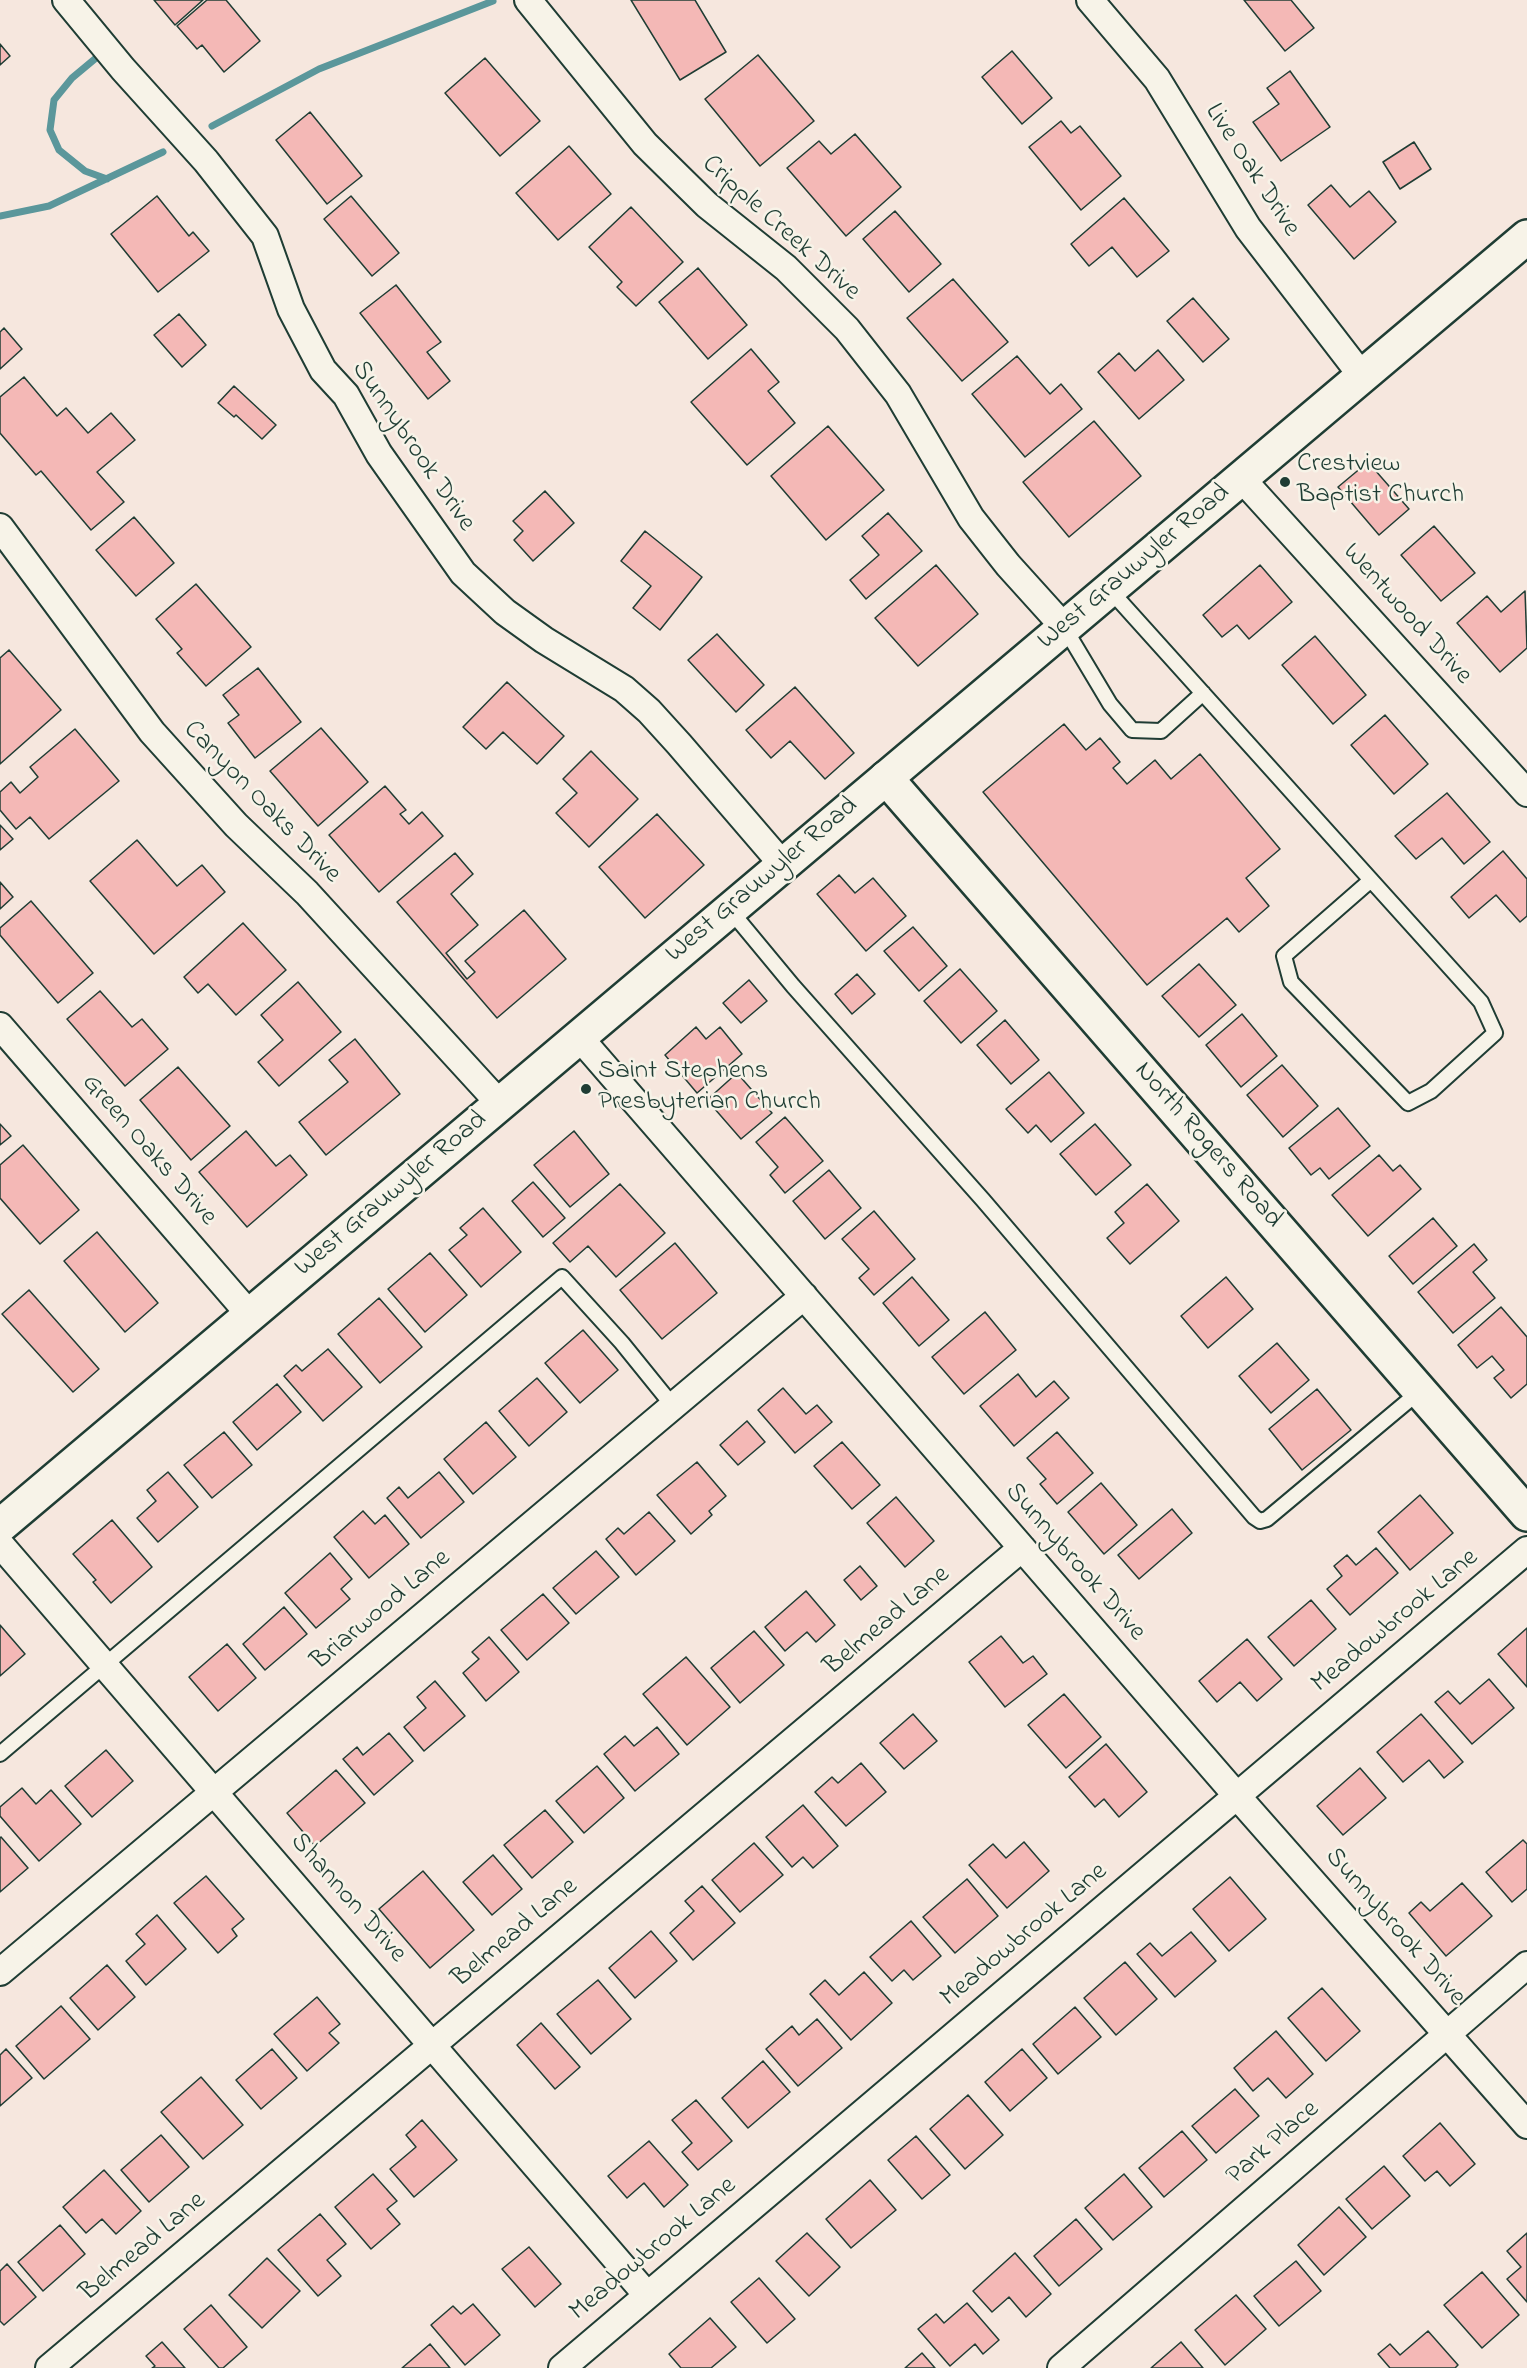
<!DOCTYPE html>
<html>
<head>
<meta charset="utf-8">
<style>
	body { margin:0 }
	canvas { display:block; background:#f6e7de }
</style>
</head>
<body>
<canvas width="1527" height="2368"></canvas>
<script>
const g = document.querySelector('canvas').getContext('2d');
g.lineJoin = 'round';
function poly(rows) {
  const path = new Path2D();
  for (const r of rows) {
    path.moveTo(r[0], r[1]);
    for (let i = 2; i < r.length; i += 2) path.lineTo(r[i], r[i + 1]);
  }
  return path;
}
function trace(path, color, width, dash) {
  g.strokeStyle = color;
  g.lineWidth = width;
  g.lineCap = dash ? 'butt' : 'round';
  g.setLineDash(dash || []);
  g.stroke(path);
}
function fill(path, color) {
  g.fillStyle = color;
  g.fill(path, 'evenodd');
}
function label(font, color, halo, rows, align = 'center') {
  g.font = font + ' "Indie Flower",sans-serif';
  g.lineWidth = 5;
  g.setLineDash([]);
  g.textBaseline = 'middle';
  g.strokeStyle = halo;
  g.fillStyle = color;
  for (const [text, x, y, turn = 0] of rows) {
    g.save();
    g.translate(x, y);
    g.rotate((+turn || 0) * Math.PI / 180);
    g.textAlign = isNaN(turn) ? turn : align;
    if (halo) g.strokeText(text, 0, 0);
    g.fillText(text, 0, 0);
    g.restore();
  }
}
trace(poly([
	[102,53,72,78,54,100,50,130,59,150,85,171,107,179],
	[212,126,319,69,493,1],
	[0,216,49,206,163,152]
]), '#5b979b', 7);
const building = poly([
	[154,0,203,0,175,25,154,0],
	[207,0,226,0,260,41,224,72,202,45,197,49,177,26,207,0],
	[631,0,695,0,726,52,680,80,631,0],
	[1244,0,1291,0,1314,28,1285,51,1244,0],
	[0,44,10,56,0,65,0,44],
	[1012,51,1052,98,1022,124,982,77,1012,51],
	[758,55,814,121,760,166,705,99,758,55],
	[485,58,540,121,500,156,445,93,485,58],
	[1290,71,1330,127,1281,161,1253,122,1279,104,1267,88,1290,71],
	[310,112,362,176,327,204,276,140,310,112],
	[1061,121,1071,133,1080,126,1121,176,1081,210,1029,147,1061,121],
	[855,134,901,187,846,236,787,168,819,141,831,154,855,134],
	[1414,142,1431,169,1400,189,1383,162,1414,142],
	[569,146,611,194,558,240,516,193,569,146],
	[1331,185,1350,207,1369,191,1396,222,1354,259,1308,205,1331,185],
	[157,196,189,236,193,232,209,251,158,292,111,234,157,196],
	[351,196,399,253,372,276,324,219,351,196],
	[1124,198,1169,251,1137,277,1112,247,1089,266,1071,244,1124,198],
	[631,207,683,262,636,306,617,287,622,282,589,247,631,207],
	[895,211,941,264,909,292,863,239,895,211],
	[698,268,747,325,708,359,659,302,698,268],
	[953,279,1008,342,962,381,907,318,953,279],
	[396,285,441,342,427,352,450,381,428,399,360,313,396,285],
	[1193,298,1229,339,1203,362,1167,321,1193,298],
	[179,314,206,345,182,367,154,335,179,314],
	[4,328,22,349,0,369,0,332,4,328],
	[751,349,779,382,768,391,795,423,747,465,691,402,751,349],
	[1158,350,1184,380,1139,419,1098,372,1119,353,1135,371,1158,350],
	[1017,356,1050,394,1061,384,1082,409,1025,457,972,394,1017,356],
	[24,377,57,416,66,408,88,433,111,413,135,440,97,472,124,502,91,530,41,471,36,475,0,433,0,397,24,377],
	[234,386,276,425,262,439,236,415,234,417,218,403,234,386],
	[1094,421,1141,476,1069,537,1023,482,1094,421],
	[828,426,884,490,826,540,771,476,828,426],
	[1368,462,1409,509,1379,535,1338,487,1368,462],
	[545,491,574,523,533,561,514,540,523,531,513,521,545,491],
	[888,513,922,551,866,599,850,580,879,555,862,536,888,513],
	[134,517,174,563,136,596,96,550,134,517],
	[1434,526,1475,573,1441,601,1401,555,1434,526],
	[645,531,702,577,660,630,633,608,651,586,621,561,645,531],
	[936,565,978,614,918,666,875,618,936,565],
	[1260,565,1292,602,1249,639,1237,625,1222,637,1203,615,1260,565],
	[196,584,251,647,206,686,177,653,182,649,156,619,196,584],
	[1525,591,1527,648,1500,672,1457,623,1487,596,1501,612,1525,591],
	[717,634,764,685,736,712,688,660,717,634],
	[1315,636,1366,695,1333,724,1282,665,1315,636],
	[9,650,61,710,0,764,0,658,9,650],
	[258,668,301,722,255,758,228,723,239,715,223,695,258,668],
	[507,682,564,736,537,764,503,732,486,749,463,727,507,682],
	[795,687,854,753,825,779,790,741,771,758,746,730,795,687],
	[1385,715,1428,764,1394,794,1351,745,1385,715],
	[1064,724,1086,750,1100,738,1120,762,1113,768,1127,784,1155,760,1171,779,1200,754,1280,849,1246,878,1269,906,1239,932,1227,918,1147,985,983,792,1064,724],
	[321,728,368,782,318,826,270,771,321,728],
	[75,729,119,781,49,839,30,817,16,829,0,810,0,792,11,782,20,793,38,777,30,767,75,729],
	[591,751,638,799,589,847,556,813,577,793,563,779,591,751],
	[385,786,406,810,400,814,409,824,422,812,443,836,379,892,329,835,385,786],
	[1447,793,1490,842,1464,864,1442,838,1416,859,1395,836,1447,793],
	[657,814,704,865,645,918,599,867,657,814],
	[0,825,13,839,0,850,0,825],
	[137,840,177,886,202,865,225,892,154,954,90,881,137,840],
	[1503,851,1527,879,1527,916,1520,922,1496,895,1469,918,1451,897,1503,851],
	[455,853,473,874,451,894,478,925,446,953,467,979,475,972,465,961,524,910,566,959,497,1018,397,902,455,853],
	[839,875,855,893,873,878,906,916,866,951,817,894,839,875],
	[0,882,13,897,0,909,0,882],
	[31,901,93,973,58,1003,0,935,0,928,31,901],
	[243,923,286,970,236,1015,208,984,198,993,184,977,243,923],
	[913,927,947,966,919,991,884,951,913,927],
	[1199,964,1236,1005,1199,1037,1162,996,1199,964],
	[960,969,997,1011,961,1043,924,1001,960,969],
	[857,974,875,994,852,1014,835,994,857,974],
	[749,980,767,1001,741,1023,723,1003,749,980],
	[298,982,341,1032,279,1086,258,1062,283,1040,261,1015,298,982],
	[100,991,132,1027,142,1019,168,1049,125,1086,67,1019,100,991],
	[1242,1014,1277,1056,1241,1087,1206,1045,1242,1014],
	[1005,1020,1039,1060,1011,1084,977,1045,1005,1020],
	[696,1027,706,1039,720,1027,742,1054,697,1093,665,1055,696,1027],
	[355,1039,400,1094,326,1155,299,1122,348,1082,329,1060,355,1039],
	[1282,1065,1318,1106,1283,1137,1247,1095,1282,1065],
	[178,1067,230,1126,191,1160,140,1100,178,1067],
	[1049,1072,1084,1113,1051,1142,1036,1125,1028,1133,1006,1109,1049,1072],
	[737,1073,772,1113,741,1139,707,1100,737,1073],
	[1338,1108,1370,1146,1329,1179,1320,1168,1311,1175,1289,1148,1338,1108],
	[785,1117,823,1161,785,1193,770,1175,778,1167,756,1142,785,1117],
	[0,1124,11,1136,0,1145,0,1124],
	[1095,1124,1131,1165,1096,1195,1060,1154,1095,1124],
	[246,1131,276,1166,290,1155,307,1175,247,1227,199,1172,246,1131],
	[574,1131,609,1174,570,1207,534,1165,574,1131],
	[23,1145,79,1210,40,1244,0,1198,0,1165,23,1145],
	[1379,1155,1393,1171,1400,1165,1421,1189,1368,1236,1332,1195,1379,1155],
	[829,1170,861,1208,825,1239,793,1201,829,1170],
	[533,1182,565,1218,543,1237,512,1201,533,1182],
	[620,1184,665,1233,616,1277,588,1246,570,1262,553,1243,620,1184],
	[1147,1184,1179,1221,1130,1264,1107,1238,1124,1223,1115,1212,1147,1184],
	[483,1208,521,1252,481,1287,449,1250,467,1235,460,1228,483,1208],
	[874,1211,915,1259,874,1295,859,1278,869,1269,842,1239,874,1211],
	[1433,1218,1457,1246,1413,1284,1389,1256,1433,1218],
	[97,1232,158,1303,125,1332,64,1261,97,1232],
	[675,1243,717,1293,662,1339,620,1290,675,1243],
	[1474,1244,1487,1260,1473,1272,1495,1298,1453,1333,1418,1292,1474,1244],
	[430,1253,467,1295,425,1332,388,1289,430,1253],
	[912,1277,949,1320,919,1346,883,1303,912,1277],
	[1226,1277,1253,1309,1208,1348,1181,1316,1226,1277],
	[29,1290,99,1369,73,1392,2,1314,29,1290],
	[379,1298,422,1347,380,1383,338,1334,379,1298],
	[1501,1307,1527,1337,1527,1384,1511,1398,1494,1378,1504,1370,1492,1356,1477,1368,1458,1345,1501,1307],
	[985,1312,1016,1350,964,1394,932,1357,985,1312],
	[583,1330,618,1370,580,1403,545,1363,583,1330],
	[1277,1343,1309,1380,1271,1413,1239,1376,1277,1343],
	[328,1349,362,1387,323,1421,284,1376,296,1365,302,1371,328,1349],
	[1018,1374,1036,1397,1054,1381,1069,1398,1014,1446,980,1406,1018,1374],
	[537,1378,567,1412,529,1446,499,1411,537,1378],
	[277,1384,301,1412,257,1450,233,1422,277,1384],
	[783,1388,806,1414,817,1405,832,1422,795,1453,758,1410,783,1388],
	[1317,1389,1351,1430,1302,1470,1269,1429,1317,1389],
	[747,1421,765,1442,738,1465,720,1445,747,1421],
	[486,1422,516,1457,473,1494,444,1459,486,1422],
	[224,1432,252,1465,212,1498,184,1465,224,1432],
	[1057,1432,1093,1473,1057,1504,1040,1484,1046,1479,1027,1458,1057,1432],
	[842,1442,880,1485,852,1509,814,1466,842,1442],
	[697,1462,726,1496,709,1511,712,1515,691,1534,657,1495,697,1462],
	[168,1472,198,1507,158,1542,137,1518,156,1501,147,1490,168,1472],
	[439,1472,464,1502,421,1538,387,1498,399,1487,408,1498,439,1472],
	[1101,1483,1137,1525,1104,1554,1068,1512,1101,1483],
	[1420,1495,1453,1533,1410,1570,1378,1532,1420,1495],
	[896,1497,934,1541,905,1567,867,1523,896,1497],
	[1172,1509,1192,1533,1139,1579,1118,1555,1172,1509],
	[363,1511,375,1524,385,1515,409,1544,369,1578,334,1537,363,1511],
	[649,1512,675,1541,636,1575,606,1539,618,1528,624,1534,649,1512],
	[112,1520,152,1567,111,1603,93,1582,96,1580,73,1554,112,1520],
	[1376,1548,1398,1573,1350,1615,1327,1589,1342,1576,1334,1566,1347,1555,1356,1565,1376,1548],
	[596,1551,619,1577,576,1614,553,1588,596,1551],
	[330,1553,352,1579,341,1589,350,1599,316,1628,285,1593,330,1553],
	[860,1566,877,1586,861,1600,844,1580,860,1566],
	[806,1591,835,1625,816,1642,807,1632,785,1651,765,1627,806,1591],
	[543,1594,569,1623,527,1660,501,1630,543,1594],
	[1311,1600,1336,1629,1294,1666,1268,1637,1311,1600],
	[284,1607,307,1634,265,1670,243,1644,284,1607],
	[0,1625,25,1654,0,1676,0,1625],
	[1527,1628,1527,1687,1498,1654,1527,1628],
	[754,1631,784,1665,740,1703,711,1668,754,1631],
	[1001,1636,1023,1663,1033,1656,1047,1674,1005,1707,969,1662,1001,1636],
	[489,1637,519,1672,486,1701,463,1673,479,1659,472,1652,489,1637],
	[1247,1639,1282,1679,1257,1701,1240,1682,1217,1702,1199,1681,1247,1639],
	[227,1644,256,1678,218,1711,189,1677,227,1644],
	[686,1657,730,1707,687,1745,643,1694,686,1657],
	[1489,1679,1514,1708,1472,1744,1435,1702,1448,1691,1460,1704,1489,1679],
	[435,1681,465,1716,424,1751,404,1727,426,1708,417,1697,435,1681],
	[1064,1694,1101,1737,1066,1768,1028,1725,1064,1694],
	[913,1714,937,1741,904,1769,880,1743,913,1714],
	[1421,1714,1463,1762,1444,1778,1429,1760,1403,1782,1377,1752,1421,1714],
	[657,1727,679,1754,635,1791,604,1754,625,1736,634,1746,657,1727],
	[389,1733,413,1761,374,1795,343,1759,357,1747,363,1755,389,1733],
	[1106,1744,1147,1792,1119,1817,1104,1799,1095,1807,1069,1777,1106,1744],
	[106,1750,133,1781,92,1817,65,1786,106,1750],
	[861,1763,886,1792,846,1826,815,1792,832,1777,838,1783,861,1763],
	[597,1766,624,1798,584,1833,556,1801,597,1766],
	[1360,1768,1386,1798,1343,1835,1317,1806,1360,1768],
	[336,1770,365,1803,315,1846,287,1813,336,1770],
	[22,1788,36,1804,51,1790,81,1824,39,1861,0,1816,0,1807,22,1788],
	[803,1805,838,1846,813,1868,803,1857,792,1867,766,1837,803,1805],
	[545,1810,573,1842,532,1878,504,1845,545,1810],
	[1,1837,28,1868,0,1892,0,1838,1,1837],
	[1523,1840,1527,1844,1527,1889,1512,1902,1486,1872,1523,1840],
	[1024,1842,1049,1871,1007,1908,969,1865,993,1844,1006,1858,1024,1842],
	[754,1843,783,1875,740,1912,712,1880,754,1843],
	[493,1855,522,1889,492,1915,463,1882,493,1855],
	[423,1871,474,1930,430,1968,379,1909,423,1871],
	[206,1876,244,1919,232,1929,237,1936,218,1953,174,1903,206,1876],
	[1230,1877,1266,1919,1229,1951,1193,1909,1230,1877],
	[967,1879,998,1916,955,1953,923,1917,967,1879],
	[1462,1883,1492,1916,1446,1956,1409,1913,1421,1902,1430,1911,1462,1883],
	[702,1886,735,1923,693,1960,670,1933,694,1911,685,1901,702,1886],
	[157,1915,186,1949,146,1985,126,1961,145,1944,136,1934,157,1915],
	[911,1921,941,1956,913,1980,904,1970,892,1981,870,1957,911,1921],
	[651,1931,677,1961,635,1998,609,1968,651,1931],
	[1191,1932,1216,1961,1175,1997,1137,1954,1150,1943,1162,1956,1191,1932],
	[1125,1962,1157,1999,1116,2035,1084,1998,1125,1962],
	[107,1965,135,1997,98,2030,70,1998,107,1965],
	[864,1972,892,2003,851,2040,810,1994,825,1980,839,1995,864,1972],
	[598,1980,631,2019,591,2054,557,2014,598,1980],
	[1322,1988,1360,2031,1326,2061,1288,2018,1322,1988],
	[317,1997,340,2024,329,2033,339,2043,307,2071,274,2034,317,1997],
	[61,2006,90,2039,44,2079,16,2046,61,2006],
	[1075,2007,1101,2037,1058,2074,1033,2044,1075,2007],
	[817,2019,842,2048,798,2086,766,2049,792,2026,799,2035,817,2019],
	[541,2023,580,2067,555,2089,517,2045,541,2023],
	[1276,2031,1313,2074,1286,2098,1268,2078,1253,2091,1234,2068,1276,2031],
	[6,2049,32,2078,0,2106,0,2055,6,2049],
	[272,2049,297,2078,261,2109,236,2080,272,2049],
	[1022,2049,1047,2078,1010,2111,985,2082,1022,2049],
	[763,2061,790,2092,748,2128,722,2098,763,2061],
	[201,2077,243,2125,203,2159,161,2112,201,2077],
	[1235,2089,1259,2116,1216,2153,1192,2126,1235,2089],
	[968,2095,1003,2135,965,2169,930,2129,968,2095],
	[696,2100,732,2141,698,2170,682,2152,692,2143,672,2120,696,2100],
	[422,2120,457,2160,414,2197,390,2169,416,2147,406,2135,422,2120],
	[1440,2123,1475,2164,1450,2186,1437,2171,1425,2181,1403,2156,1440,2123],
	[1182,2131,1207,2160,1164,2197,1139,2168,1182,2131],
	[161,2135,189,2167,149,2202,121,2170,161,2135],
	[916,2136,950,2175,922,2199,888,2160,916,2136],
	[649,2141,688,2185,664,2207,644,2183,627,2198,608,2176,649,2141],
	[1384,2166,1410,2196,1372,2229,1346,2199,1384,2166],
	[104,2170,141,2211,116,2234,102,2219,86,2233,63,2207,104,2170],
	[373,2174,397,2201,387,2209,400,2224,371,2249,335,2207,373,2174],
	[1124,2174,1152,2207,1113,2240,1085,2208,1124,2174],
	[870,2180,896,2210,851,2248,826,2219,870,2180],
	[1339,2207,1366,2237,1324,2275,1298,2245,1339,2207],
	[320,2214,346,2244,327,2260,341,2276,318,2296,278,2250,320,2214],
	[1076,2219,1102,2249,1059,2286,1034,2256,1076,2219],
	[60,2225,85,2254,43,2291,18,2262,60,2225],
	[807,2233,840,2267,809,2296,776,2261,807,2233],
	[1527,2233,1527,2302,1507,2279,1521,2267,1507,2251,1527,2233],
	[529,2247,561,2284,535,2307,502,2269,529,2247],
	[1015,2253,1051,2294,1026,2317,1009,2297,992,2312,973,2291,1015,2253],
	[267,2258,300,2291,262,2328,229,2295,267,2258],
	[1296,2261,1321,2291,1279,2326,1254,2296,1296,2261],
	[7,2264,36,2297,4,2325,0,2321,0,2271,7,2264],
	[1482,2272,1519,2315,1482,2348,1444,2305,1482,2272],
	[759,2278,795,2319,767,2343,731,2302,759,2278],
	[1236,2295,1266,2329,1225,2365,1195,2330,1236,2295],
	[967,2303,999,2340,983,2354,975,2344,950,2366,918,2329,936,2314,944,2323,967,2303],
	[473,2304,500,2335,465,2365,431,2325,453,2306,461,2314,473,2304],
	[211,2305,247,2347,223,2368,219,2368,184,2329,211,2305],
	[710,2318,736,2347,711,2368,681,2368,669,2354,710,2318],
	[1428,2331,1458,2365,1455,2368,1390,2368,1378,2354,1390,2344,1400,2355,1428,2331],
	[162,2342,185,2368,152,2368,155,2366,146,2356,162,2342],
	[1181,2342,1203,2368,1151,2368,1181,2342],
	[430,2344,450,2368,402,2368,430,2344],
	[922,2353,935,2368,905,2368,922,2353]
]);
fill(building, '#f4b8b6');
trace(building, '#1f3d34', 1.5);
const service = poly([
	[1109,589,1371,880,1481,1002,1495,1033,1431,1091,1408,1103,1291,982,1284,956,1371,880],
	[1064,627,1110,704,1132,730,1161,731,1203,693],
	[730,910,793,986,983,1200,1254,1517,1260,1521,1267,1519,1420,1391],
	[0,1754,562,1277,622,1343,673,1406]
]);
const minor = poly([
	[66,0,123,69,206,161,265,236,291,309,323,370,346,395,379,454,463,573,505,612,544,640,624,689,649,711,679,744,783,865],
	[528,0,645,144,707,205,786,268,847,329,898,394,971,518,1008,565,1064,627],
	[1090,0,1157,79,1248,228,1362,376],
	[1241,478,1527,793],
	[0,527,152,732,236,825,307,893,500,1104],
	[0,1026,250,1315],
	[579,1037,1237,1796,1527,2125],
	[0,1544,647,2295],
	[0,1972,804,1296],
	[49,2368,1022,1548],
	[562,2368,1527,1550],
	[1061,2368,1527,1965]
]);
const tertiary = poly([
	[886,778,1527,1514]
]);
const secondary = poly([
	[0,1526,1527,237]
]);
trace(service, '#1f3d34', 18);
trace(minor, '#1f3d34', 30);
trace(tertiary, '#1f3d34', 38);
trace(secondary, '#1f3d34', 38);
trace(service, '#f7f3e8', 14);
trace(minor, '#f7f3e8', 26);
trace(tertiary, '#f7f3e8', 33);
trace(secondary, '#f7f3e8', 33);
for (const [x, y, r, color] of [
	[1285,482,6,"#1f3d34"],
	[586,1089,6,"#1f3d34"]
]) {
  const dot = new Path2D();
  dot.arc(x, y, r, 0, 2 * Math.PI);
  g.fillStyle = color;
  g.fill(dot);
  trace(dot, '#f7f3e8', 2);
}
label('27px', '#1f3d34', '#f7f3e8', [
	["Live Oak Drive",1251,171,57],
	["Cripple Creek Drive",780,229,42],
	["Sunnybrook Drive",412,447,56],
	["West Grauwyler Road",1135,568,-40],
	["Wentwood Drive",1406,615,48],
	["Canyon Oaks Drive",261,803,46],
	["West Grauwyler Road",763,881,-40],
	["North Rogers Road",1207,1146,49],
	["Green Oaks Drive",148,1151,49],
	["West Grauwyler Road",392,1195,-40],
	["Sunnybrook Drive",1074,1563,49],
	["Briarwood Lane",382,1611,-40],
	["Belmead Lane",888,1622,-40],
	["Meadowbrook Lane",1396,1622,-40],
	["Shannon Drive",347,1899,49],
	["Sunnybrook Drive",1394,1928,49],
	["Belmead Lane",516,1934,-40],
	["Meadowbrook Lane",1025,1936,-40],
	["Park Place",1274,2144,-41],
	["Belmead Lane",144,2248,-40],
	["Meadowbrook Lane",654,2250,-40]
]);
label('27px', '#1f3d34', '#f7f3e8', [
	["Crestview",1297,466],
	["Baptist Church",1297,497],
	["Saint Stephens",598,1073],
	["Presbyterian Church",598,1104]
], 'left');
</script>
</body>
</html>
